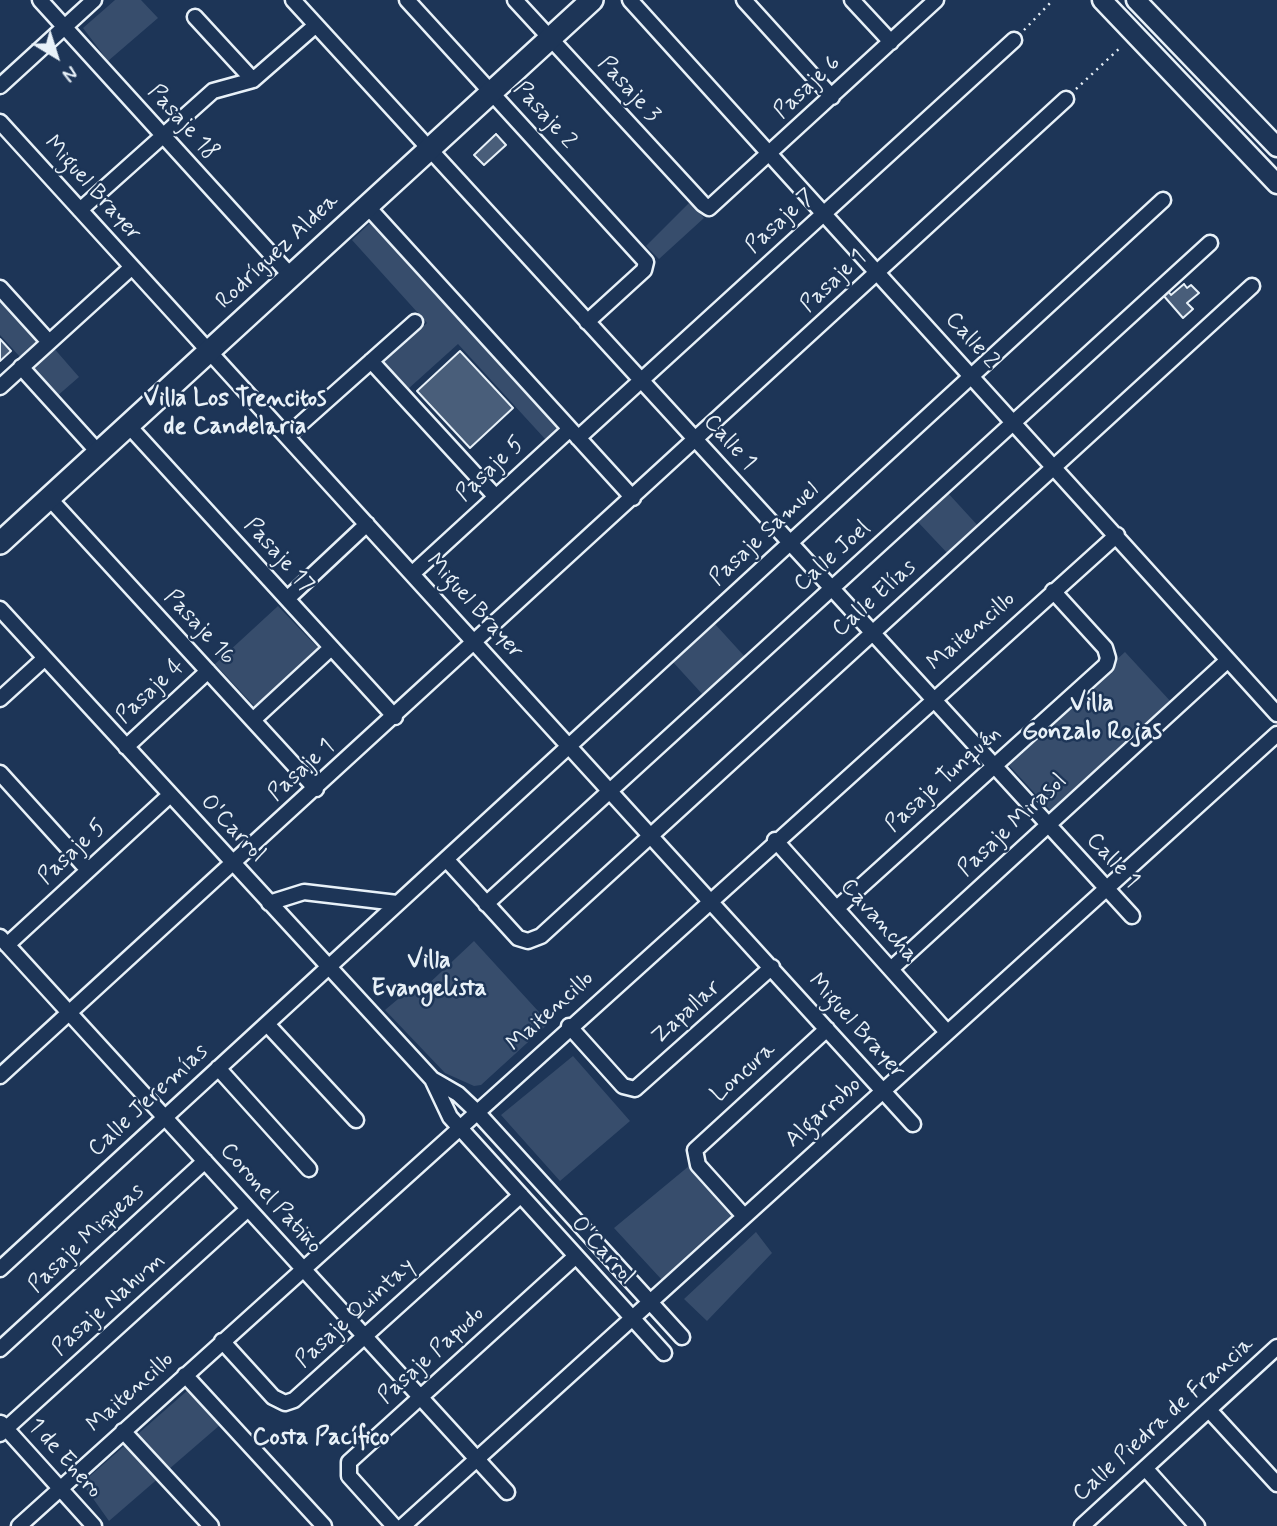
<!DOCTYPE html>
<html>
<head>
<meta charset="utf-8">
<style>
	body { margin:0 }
	#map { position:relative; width:1277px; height:1526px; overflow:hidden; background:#1d3557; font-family:Mynerve,sans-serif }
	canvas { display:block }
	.north { position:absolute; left:21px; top:21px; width:70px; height:70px; -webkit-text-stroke:5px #1d3557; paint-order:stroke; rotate:142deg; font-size:19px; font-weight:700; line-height:28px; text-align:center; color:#e8f1f8 }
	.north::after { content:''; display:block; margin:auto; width:24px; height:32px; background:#e8f1f8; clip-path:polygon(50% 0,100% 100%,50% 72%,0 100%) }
</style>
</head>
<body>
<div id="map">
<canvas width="1277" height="1526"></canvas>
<div class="north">N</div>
</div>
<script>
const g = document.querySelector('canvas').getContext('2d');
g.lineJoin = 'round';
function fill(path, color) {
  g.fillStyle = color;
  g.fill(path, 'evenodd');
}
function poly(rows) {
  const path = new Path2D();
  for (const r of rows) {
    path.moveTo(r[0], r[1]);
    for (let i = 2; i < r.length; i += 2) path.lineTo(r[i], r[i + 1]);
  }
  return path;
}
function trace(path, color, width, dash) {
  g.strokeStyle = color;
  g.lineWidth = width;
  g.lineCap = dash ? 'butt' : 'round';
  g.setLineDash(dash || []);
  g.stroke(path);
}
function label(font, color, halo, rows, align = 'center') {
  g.font = font + ' Mynerve,sans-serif';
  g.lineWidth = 5;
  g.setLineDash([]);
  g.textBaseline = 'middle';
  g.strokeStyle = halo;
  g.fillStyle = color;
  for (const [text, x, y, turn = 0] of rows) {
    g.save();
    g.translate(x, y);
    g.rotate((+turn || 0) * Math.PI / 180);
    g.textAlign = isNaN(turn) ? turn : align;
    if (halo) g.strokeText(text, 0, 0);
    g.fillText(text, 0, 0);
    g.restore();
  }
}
fill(poly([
	[115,0,141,0,158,18,108,61,83,28],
	[690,202,704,218,659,259,646,246],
	[371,222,561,428,546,440,458,344,408,389,383,362,427,323,352,240],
	[0,293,38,336,38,343,21,358,0,335],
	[52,346,79,377,56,397,34,372,33,362],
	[947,492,980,528,950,556,917,521],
	[278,606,319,649,256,708,215,664],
	[715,624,746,658,704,696,672,661],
	[1125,652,1172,703,1052,812,1005,761],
	[474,941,549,1023,481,1085,474,1086,445,1073,385,1010,417,983,423,989],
	[573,1056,630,1121,560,1181,501,1115],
	[689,1166,733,1216,662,1280,614,1228],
	[756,1232,772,1253,707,1321,684,1299],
	[188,1390,220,1425,109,1521,82,1483]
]), '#374d6c');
const building = poly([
	[496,134,506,145,484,165,474,155,496,134],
	[1184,284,1187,288,1191,285,1199,293,1187,303,1193,309,1183,318,1163,295,1168,291,1171,295,1184,284],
	[0,339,11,351,0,361,0,339],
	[460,351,513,408,470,448,417,391,460,351]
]);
fill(building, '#495e7a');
trace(building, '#e8f1f8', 2);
const minor = poly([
	[40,0,291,276],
	[293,0,1132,916],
	[407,0,646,262,644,270,587,322],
	[515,0,703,204,709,208,936,0],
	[630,0,1277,714],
	[744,0,832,97],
	[852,0,891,42],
	[195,17,253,80],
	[0,86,94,0],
	[0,122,913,1124],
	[367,206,633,498],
	[80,210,213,91,253,80,316,25],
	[0,288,49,342],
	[371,361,496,497],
	[21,367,99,453],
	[0,387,132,267],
	[128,425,395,717],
	[287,436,415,322],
	[578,438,1014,40],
	[49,498,316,789],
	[413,573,570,429],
	[287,599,367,524],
	[0,609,432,1079,458,1094,476,1111,682,1337],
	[0,699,45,658],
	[253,720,331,648],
	[126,747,208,671],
	[0,773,88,870],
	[775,840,947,1032],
	[446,859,518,938,528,941,541,936,1252,286],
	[269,903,304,892,397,903],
	[486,904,1210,243],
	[837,908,1106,665,1108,658,1105,648,1053,591],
	[0,937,507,1492],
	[7,945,170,795],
	[891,969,1228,660],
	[267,1024,356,1120],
	[569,1026,623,1086,635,1089,772,967],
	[218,1068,309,1169],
	[0,1076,1066,99],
	[432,1079,450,1117,664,1353],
	[744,1216,698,1165,695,1150,827,1029],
	[0,1269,1163,200],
	[222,1341,273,1397,285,1403,294,1400,521,1195],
	[0,1349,205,1161],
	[185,1375,324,1526],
	[1209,1410,1277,1484],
	[1,1423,94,1526],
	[123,1431,211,1526],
	[0,1434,248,1209],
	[1145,1468,1197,1526],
	[19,1526,1117,535],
	[394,1526,349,1476,349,1462,576,1256],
	[403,1526,1277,734],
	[1082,1526,1277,1347]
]);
const tertiary = poly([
	[1102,0,1277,184],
	[1136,0,1277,147]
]);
const secondary = poly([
	[0,543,592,0]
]);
trace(minor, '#e8f1f8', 19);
trace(tertiary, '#e8f1f8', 23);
trace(secondary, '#e8f1f8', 26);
trace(poly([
	[1024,30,1053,0],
	[1076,89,1122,46]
]), '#e8f1f8', 2.5, [2, 5]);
trace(minor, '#1d3557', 14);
trace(tertiary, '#1d3557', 18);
trace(secondary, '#1d3557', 21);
label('23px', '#e8f1f8', '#1d3557', [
	["Pasaje 6",808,88,-43],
	["Pasaje 3",628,90,48],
	["Pasaje 2",544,116,48],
	["Pasaje 18",182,123,48],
	["Miguel Brayer",92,189,48],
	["Pasaje 7",781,222,-42],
	["Rodríguez Aldea",278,252,-43],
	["Pasaje 1",834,282,-43],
	["Calle 2",971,341,48],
	["Calle 1",729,443,48],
	["Pasaje 5",491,470,-43],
	["Pasaje Samuel",765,535,-43],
	["Pasaje 17",278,556,48],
	["Calle Joel",833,557,-42],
	["Calle Elías",875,599,-42],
	["Miguel Brayer",474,607,48],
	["Pasaje 16",199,628,47],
	["Maitencillo",972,632,-41],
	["Pasaje 4",151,692,-43],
	["Pasaje 1",302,771,-42],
	["Pasaje Tunquén",944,780,-42],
	["Pasaje Mirasol",1013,826,-43],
	["O'Carrol",232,829,47],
	["Pasaje 5",73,853,-43],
	["Calle 1",1112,861,47],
	["Cavancha",878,921,48],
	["Maitencillo",551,1012,-42],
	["Zapallar",687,1013,-42],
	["Miguel Brayer",856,1027,48],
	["Loncura",744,1073,-42],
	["Calle Jeremías",149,1101,-43],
	["Algarrobo",824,1113,-42],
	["Coronel Patiño",270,1199,48],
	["Pasaje Miqueas",87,1239,-43],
	["O'Carrol",602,1251,48],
	["Pasaje Nahum",109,1305,-42],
	["Pasaje Quintay",356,1314,-42],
	["Pasaje Papudo",432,1356,-42],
	["Maitencillo",131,1393,-42],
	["Calle Piedra de Francia",1164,1420,-42],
	["1 de Enero",64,1459,48]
]);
label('bold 24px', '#e8f1f8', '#1d3557', [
	["Villa Los Trencitos",235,400],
	["de Candelaria",235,428],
	["Villa",1092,705],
	["Gonzalo Rojas",1092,733],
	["Villa",429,962],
	["Evangelista",429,990],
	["Costa Pacífico",321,1439]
]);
</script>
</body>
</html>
